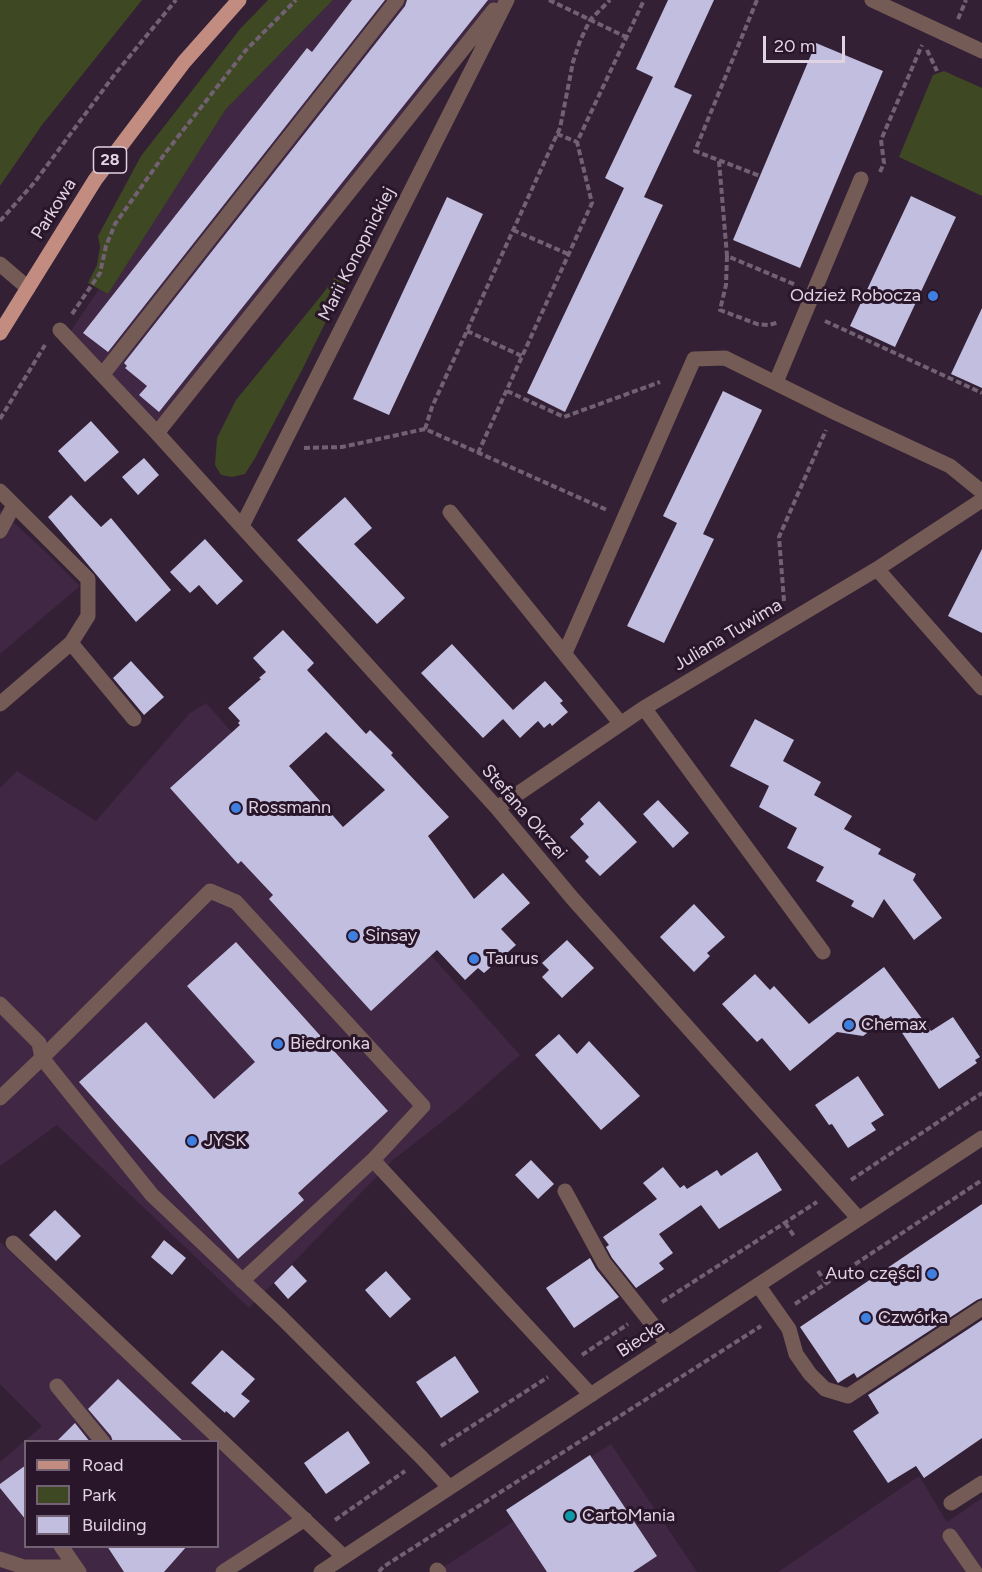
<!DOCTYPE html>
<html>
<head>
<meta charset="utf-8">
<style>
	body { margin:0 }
	#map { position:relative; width:982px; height:1572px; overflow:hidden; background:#332035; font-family:Figtree,sans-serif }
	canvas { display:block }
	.legend { position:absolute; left:24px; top:1440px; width:195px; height:108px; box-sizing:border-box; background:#29162b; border:2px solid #736274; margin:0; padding:8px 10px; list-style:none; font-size:18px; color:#e1d4e2 }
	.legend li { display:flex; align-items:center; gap:12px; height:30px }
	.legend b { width:30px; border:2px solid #736274 }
	.scale { position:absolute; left:763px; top:36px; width:82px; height:27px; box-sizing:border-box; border:3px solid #e1d4e2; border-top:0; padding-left:8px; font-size:18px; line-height:21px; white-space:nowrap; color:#e1d4e2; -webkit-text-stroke:4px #29162b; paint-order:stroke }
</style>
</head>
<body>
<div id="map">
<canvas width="982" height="1572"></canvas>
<ul class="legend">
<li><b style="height:8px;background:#c28d80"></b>Road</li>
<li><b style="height:16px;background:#3e4822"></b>Park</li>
<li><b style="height:16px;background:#c1bedf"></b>Building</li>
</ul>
<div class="scale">20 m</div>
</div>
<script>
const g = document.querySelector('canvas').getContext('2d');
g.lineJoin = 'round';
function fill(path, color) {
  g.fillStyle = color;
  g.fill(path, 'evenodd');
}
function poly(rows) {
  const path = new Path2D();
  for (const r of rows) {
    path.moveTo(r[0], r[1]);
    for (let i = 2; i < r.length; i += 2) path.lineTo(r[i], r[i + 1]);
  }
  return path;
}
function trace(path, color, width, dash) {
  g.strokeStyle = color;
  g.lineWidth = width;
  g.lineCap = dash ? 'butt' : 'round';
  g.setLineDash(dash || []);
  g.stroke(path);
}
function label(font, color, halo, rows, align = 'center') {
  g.font = font + ' Figtree,sans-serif';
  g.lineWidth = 6;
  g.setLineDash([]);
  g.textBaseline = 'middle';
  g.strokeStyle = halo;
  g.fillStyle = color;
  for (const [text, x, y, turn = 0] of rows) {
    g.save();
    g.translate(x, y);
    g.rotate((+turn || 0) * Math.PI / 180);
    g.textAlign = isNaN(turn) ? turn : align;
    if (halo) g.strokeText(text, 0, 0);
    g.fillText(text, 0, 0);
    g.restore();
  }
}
fill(poly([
	[333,0,506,0,162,434,68,335,99,289,108,294,226,109],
	[0,510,50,556,80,586,0,654],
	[206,703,520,1055,457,1110,393,1160,249,1308,57,1125,0,1166,0,788,17,771,96,821,189,714],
	[0,1242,212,1441,26,1442,26,1546,218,1546,218,1447,304,1529,238,1572,0,1572,0,1462,42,1426,0,1384],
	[611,1444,697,1572,436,1572,514,1521,507,1511],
	[919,1476,947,1522,982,1498,982,1572,778,1572]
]), '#402743');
fill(poly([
	[0,0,142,0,42,125,0,186],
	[268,0,333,0,226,109,108,294,88,283,97,265,100,247,98,236,141,156,240,29],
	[944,71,982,88,982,196,899,157,933,75],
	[372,228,301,372,255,458,245,474,232,477,221,475,215,465,217,438,236,400,321,296]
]), '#3e4822');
fill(poly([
	[352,0,385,0,108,352,83,333,307,48,312,52],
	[407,0,488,0,159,412,139,395,147,386,125,368,127,366,124,363,405,6],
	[668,0,714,0,674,87,692,95,644,197,663,205,565,412,527,393,624,188,605,178,653,77,636,69],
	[816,43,883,71,800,268,733,240],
	[911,196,956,217,895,347,850,326],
	[447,197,483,214,389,415,353,399],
	[982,308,982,388,951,374],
	[723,391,762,410,703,534,714,539,664,643,627,626,677,523,663,516],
	[91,421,119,452,85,482,58,451],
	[144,458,159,475,138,495,122,477],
	[71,495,101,527,111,518,171,590,136,622,48,517],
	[345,497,372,528,354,544,405,598,377,624,297,540],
	[205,539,243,581,217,605,199,585,190,593,170,572],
	[982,549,982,633,948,616],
	[283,630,314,663,307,670,366,734,370,730,393,753,391,755,449,817,428,836,474,899,503,873,530,903,501,929,516,945,484,973,478,968,465,980,437,950,371,1011,269,899,273,895,241,861,238,864,170,788,240,725,238,723,240,721,228,708,261,679,259,678,266,672,253,658],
	[326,732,385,790,343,827,289,766],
	[452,644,513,710,545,681,563,701,560,703,568,712,552,726,550,723,544,728,538,721,520,738,503,719,483,738,421,673],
	[131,661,164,697,144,715,113,678],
	[755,719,794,740,783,761,821,782,814,795,852,816,844,829,881,849,878,854,916,874,913,880,942,918,914,940,884,899,873,918,851,906,854,901,816,881,824,867,787,848,797,828,759,807,769,786,730,766],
	[658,800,689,833,673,848,643,814],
	[599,801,637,842,600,876,585,861,589,857,570,837,584,824,580,819],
	[694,904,725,937,707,953,710,956,694,972,660,937],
	[567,940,594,968,562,998,542,977,549,970,542,963],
	[236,942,388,1111,298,1193,304,1200,238,1259,79,1082,146,1022,214,1099,255,1062,187,986],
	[884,967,931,1031,953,1017,980,1057,975,1060,977,1063,939,1089,891,1016,863,1036,837,1032,790,1071,762,1038,757,1042,722,1004,755,974,770,990,774,986,809,1024],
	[559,1034,577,1054,589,1041,640,1096,601,1130,535,1055],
	[858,1076,884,1115,871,1123,876,1130,848,1148,832,1124,829,1125,815,1105],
	[757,1152,782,1190,719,1229,701,1205,659,1234,673,1253,659,1263,664,1269,636,1288,612,1258,606,1247,609,1245,603,1237,657,1199,643,1183,663,1167,680,1188,684,1185,687,1189,717,1170,721,1176],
	[531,1160,554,1184,538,1199,515,1175],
	[982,1204,982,1298,977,1300,857,1378,854,1373,838,1383,800,1327],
	[55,1210,81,1236,56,1261,29,1235],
	[164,1240,186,1258,172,1275,151,1257],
	[590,1258,596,1269,619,1297,574,1328,546,1288],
	[292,1265,307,1281,288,1299,274,1283],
	[386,1271,411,1299,390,1318,365,1290],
	[982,1320,982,1438,924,1478,916,1466,888,1483,853,1431,879,1413,868,1395],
	[222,1350,255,1379,241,1394,250,1401,234,1418,226,1411,225,1413,191,1383],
	[455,1356,479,1392,441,1418,416,1382],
	[118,1379,184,1442,113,1442,111,1436,88,1409],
	[75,1423,90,1442,56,1442],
	[348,1431,370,1463,326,1494,304,1463],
	[590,1455,657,1556,633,1572,547,1572,506,1510],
	[26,1465,26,1520,0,1488,0,1484],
	[107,1546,187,1546,164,1572,124,1572]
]), '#c1bedf');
trace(poly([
	[549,0,626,37],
	[757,0,695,151,760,176],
	[958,19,966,0],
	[927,50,937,71],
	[557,134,577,142],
	[719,161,727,256,796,285],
	[880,172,884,163,881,140,922,45],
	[0,221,34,183,115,74,176,0],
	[513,230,568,254],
	[727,256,726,285,720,310,757,324,769,325,779,322],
	[72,314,100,273,106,246,115,224,166,152,246,50,296,0],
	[825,321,982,393],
	[467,331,522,356],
	[507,391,564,417,660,382],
	[0,419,45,345],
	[425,429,432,407,560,128,573,62,580,41,590,20,610,0],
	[304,448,342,447,425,429,607,510],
	[478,453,592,203,577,142,644,0],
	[784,601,779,537,826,430],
	[851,1180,982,1093],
	[785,1223,794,1236],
	[818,1271,826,1283],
	[662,1302,817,1202],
	[795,1304,982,1180],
	[582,1355,628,1324],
	[441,1446,548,1377],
	[335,1520,405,1471],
	[379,1572,383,1567,761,1326]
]), '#726173', 4, [6, 3]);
trace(poly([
	[872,0,982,51],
	[0,264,28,288],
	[60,330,157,433,497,808,573,899,859,1219],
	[103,374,397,0],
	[776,382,861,179],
	[157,433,494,10],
	[0,491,88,579,88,616,71,643,0,704],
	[450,512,621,724],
	[242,526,507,0],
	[0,531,14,505],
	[877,569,982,688],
	[71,643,134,719],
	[565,653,694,359,725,358,836,413,950,466,982,492],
	[644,708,823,952],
	[497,808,644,708,877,569,982,500],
	[0,1004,39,1043,42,1058],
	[42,1058,210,891,236,902,423,1106,373,1160,242,1281],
	[0,1098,42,1058,152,1195,281,1317,422,1458,449,1487],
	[373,1160,591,1395],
	[565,1191,604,1263,668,1344],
	[13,1243,344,1557],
	[758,1285,789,1329,796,1354,810,1374,825,1389,848,1396,982,1308],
	[57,1386,103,1442],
	[951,1503,982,1483],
	[950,1536,975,1572],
	[61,1546,79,1572],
	[0,1559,24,1567,75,1567],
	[437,1570,439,1572],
	[223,1572,305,1519],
	[321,1572,982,1138]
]), '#755b55', 15);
trace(poly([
	[0,333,95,180,184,62,239,0]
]), '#c28d80', 15);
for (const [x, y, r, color] of [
	[933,296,6,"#3f7fe0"],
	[236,808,6,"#3f7fe0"],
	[353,936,6,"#3f7fe0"],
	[474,959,6,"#3f7fe0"],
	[849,1025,6,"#3f7fe0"],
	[278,1044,6,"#3f7fe0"],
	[192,1141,6,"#3f7fe0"],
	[932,1274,6,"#3f7fe0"],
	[866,1318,6,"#3f7fe0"],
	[570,1516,6,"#0f9aa8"]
]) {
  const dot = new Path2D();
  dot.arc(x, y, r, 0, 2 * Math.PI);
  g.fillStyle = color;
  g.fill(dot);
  trace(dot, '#29162b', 2);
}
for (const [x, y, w] of [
	[110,160,33]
]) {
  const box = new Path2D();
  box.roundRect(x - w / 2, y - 13, w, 26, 4.5);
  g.fillStyle = '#29162b';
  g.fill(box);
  trace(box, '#e1d4e2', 1.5);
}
label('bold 16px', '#e1d4e2', null, [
	["28",110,160]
]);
label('18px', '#e1d4e2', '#29162b', [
	["Parkowa",54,209,-58],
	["Marii Konopnickiej",357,254,-63],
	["Juliana Tuwima",728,635,-31],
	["Stefana Okrzei",524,812,49],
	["Biecka",641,1339,-33]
]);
label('18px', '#e1d4e2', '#29162b', [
	["Odzież Robocza",921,296,"right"],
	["Rossmann",248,808],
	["Sinsay",365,936],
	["Taurus",486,959],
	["Chemax",861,1025],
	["Biedronka",290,1044],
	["JYSK",204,1141],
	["Auto części",920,1274,"right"],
	["Czwórka",878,1318],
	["CartoMania",582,1516]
], 'left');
</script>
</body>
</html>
